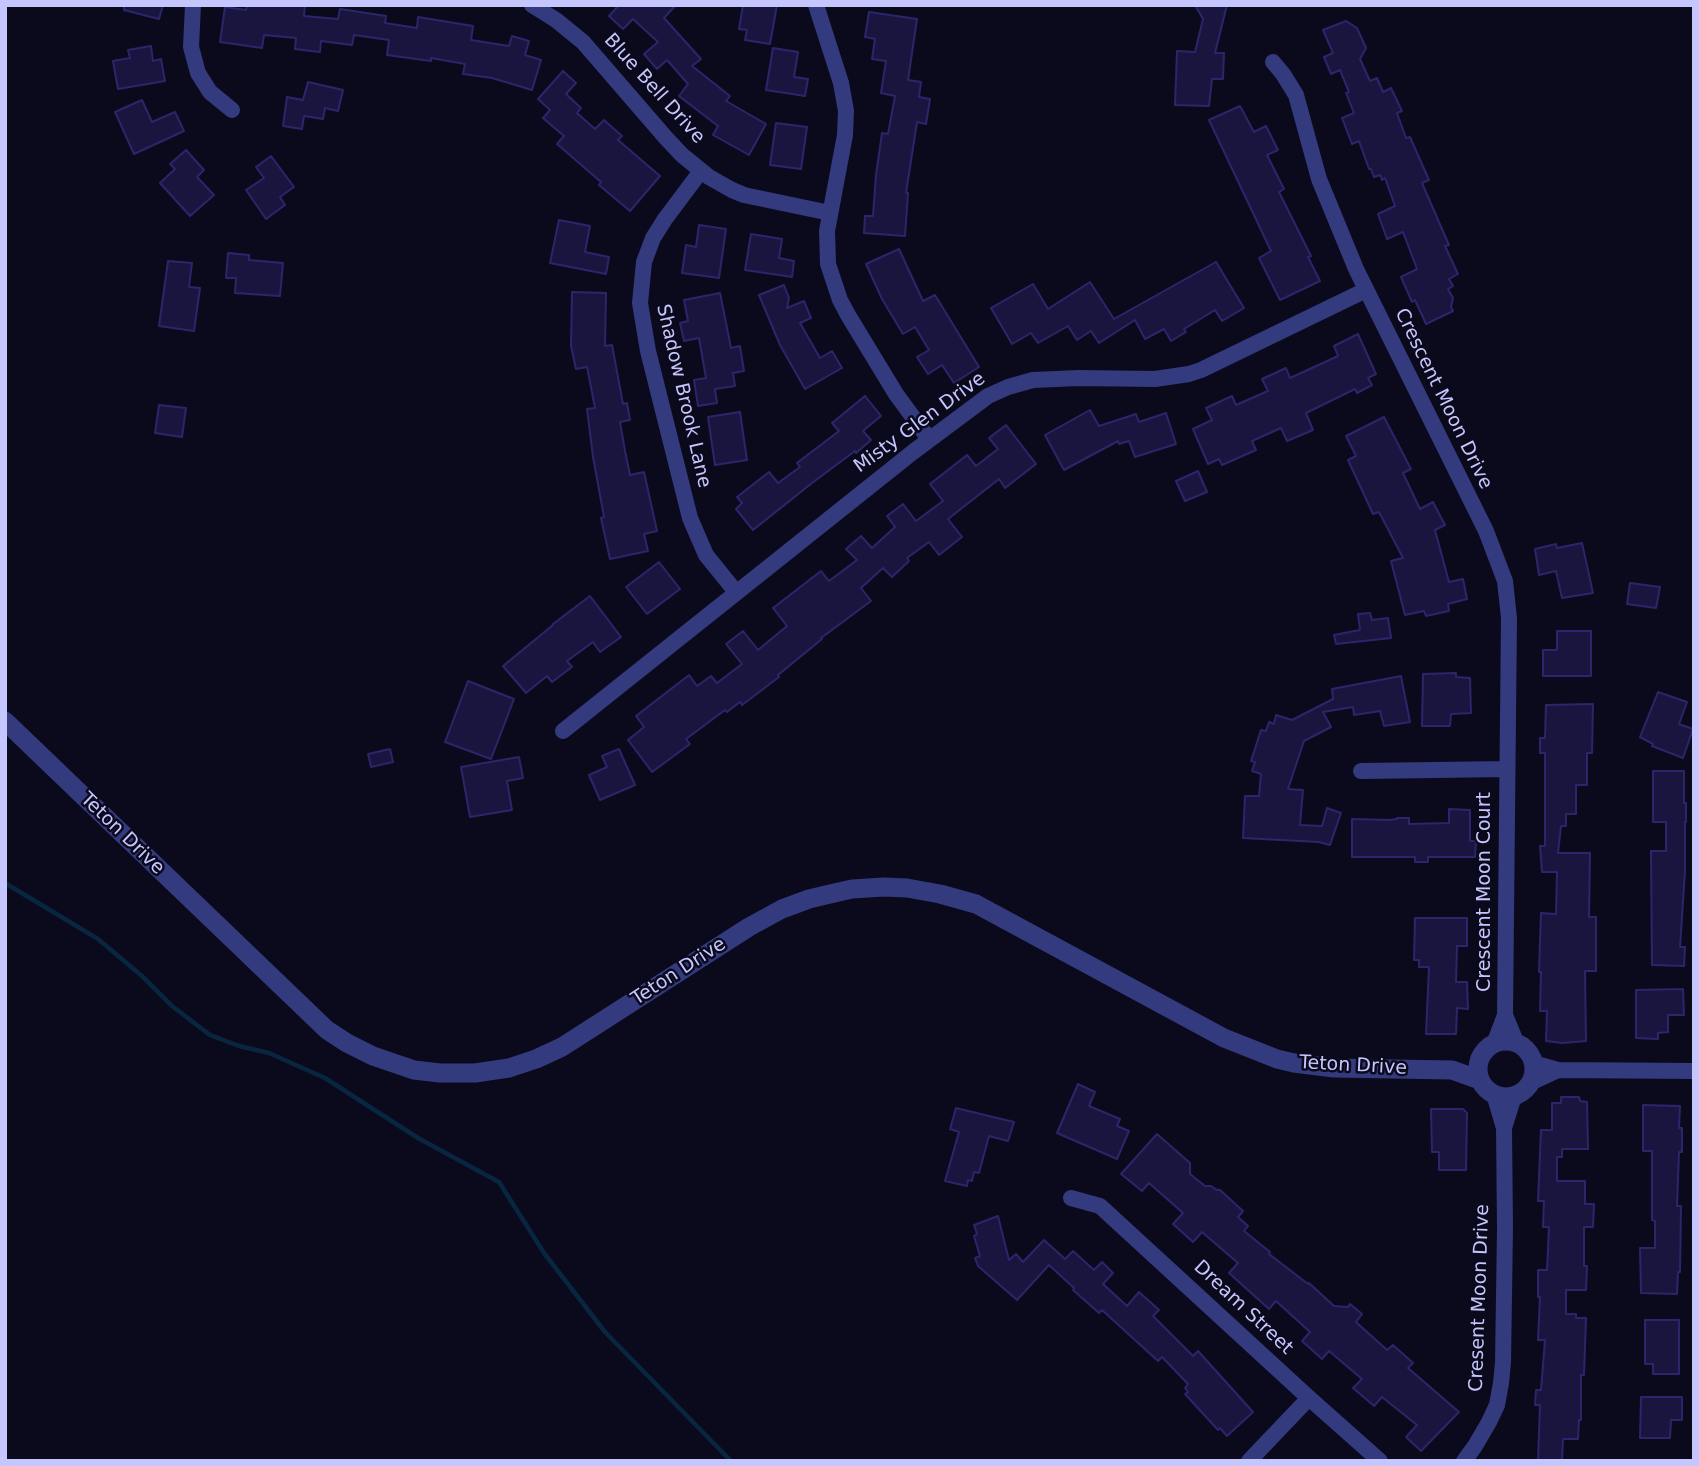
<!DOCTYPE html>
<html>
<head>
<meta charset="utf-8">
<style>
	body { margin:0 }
	#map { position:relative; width:1699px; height:1466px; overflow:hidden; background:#0b0a1c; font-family:"DejaVu Sans",sans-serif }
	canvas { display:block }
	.frame { position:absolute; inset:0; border:7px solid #c6c6ff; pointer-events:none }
</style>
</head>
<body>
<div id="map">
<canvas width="1699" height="1466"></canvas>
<div class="frame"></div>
</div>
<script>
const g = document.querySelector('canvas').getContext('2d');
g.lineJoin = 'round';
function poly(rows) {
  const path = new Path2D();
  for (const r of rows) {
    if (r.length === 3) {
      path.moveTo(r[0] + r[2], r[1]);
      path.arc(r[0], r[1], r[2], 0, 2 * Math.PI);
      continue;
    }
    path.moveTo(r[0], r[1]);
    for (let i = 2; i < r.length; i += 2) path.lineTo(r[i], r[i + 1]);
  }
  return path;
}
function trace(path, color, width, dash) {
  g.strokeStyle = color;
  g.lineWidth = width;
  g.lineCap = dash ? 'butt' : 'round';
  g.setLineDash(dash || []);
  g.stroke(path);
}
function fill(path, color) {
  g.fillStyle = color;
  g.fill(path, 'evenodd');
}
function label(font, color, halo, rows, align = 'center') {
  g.font = font + ' "DejaVu Sans",sans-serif';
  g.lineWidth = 5;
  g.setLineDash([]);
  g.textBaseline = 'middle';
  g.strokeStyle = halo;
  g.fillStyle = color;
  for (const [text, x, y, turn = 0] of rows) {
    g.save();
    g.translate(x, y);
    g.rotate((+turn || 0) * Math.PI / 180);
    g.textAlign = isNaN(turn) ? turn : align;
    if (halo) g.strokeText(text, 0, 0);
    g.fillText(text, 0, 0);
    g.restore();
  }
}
trace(poly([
	[5,883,98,939,142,976,172,1006,210,1035,239,1046,269,1053,325,1078,418,1138,499,1182,544,1253,605,1332,731,1461]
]), '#092641', 4.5);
const building = poly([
	[124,5,163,5,159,19,124,10,124,5],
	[247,5,305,5,304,16,338,19,340,9,386,16,385,23,417,28,418,17,473,26,471,40,509,46,512,36,529,41,525,55,541,60,532,90,492,78,463,74,465,64,431,58,431,61,387,55,389,40,354,35,352,45,321,41,320,52,295,49,296,38,264,35,262,48,220,42,225,7,246,10,247,5],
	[619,5,676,5,664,18,701,59,692,66,730,96,726,101,766,124,749,155,713,135,718,126,679,96,688,84,667,60,657,69,644,54,658,42,633,19,623,29,609,16,619,5],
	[743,5,777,5,770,44,745,40,747,30,739,29,743,5],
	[1195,5,1227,5,1215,53,1224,53,1223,79,1212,79,1209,106,1175,105,1177,51,1195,52,1203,19,1195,5],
	[869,12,917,19,908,80,921,82,919,97,930,99,926,124,917,122,906,193,908,193,905,236,864,233,865,216,873,216,876,175,882,133,888,134,895,96,881,93,886,61,872,59,875,39,865,37,869,12],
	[1346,21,1357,28,1366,48,1360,59,1370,81,1377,78,1383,92,1391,88,1402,111,1397,113,1406,138,1410,137,1429,180,1422,183,1449,245,1445,246,1458,274,1449,279,1453,286,1448,289,1453,298,1451,307,1453,311,1426,324,1415,300,1412,302,1401,277,1417,269,1403,232,1387,239,1378,214,1395,206,1385,178,1382,180,1380,175,1374,177,1371,169,1369,169,1359,141,1352,144,1342,118,1354,113,1346,93,1349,92,1340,70,1331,74,1324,57,1333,53,1323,30,1346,21],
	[151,46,153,61,161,59,165,81,118,89,113,61,130,58,128,50,151,46],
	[773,48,798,52,794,77,808,79,805,96,766,90,773,48],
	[563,71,576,83,566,94,581,108,577,113,595,129,604,120,622,136,618,140,660,176,630,211,599,185,601,182,557,144,564,136,543,118,550,110,538,99,563,71],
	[308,82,343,90,338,111,325,108,323,119,304,116,302,129,283,126,287,97,303,100,308,82],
	[142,100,152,122,175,112,184,131,134,154,115,112,142,100],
	[1240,106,1254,132,1266,126,1278,150,1267,155,1284,189,1279,192,1311,256,1308,257,1320,281,1280,300,1259,258,1271,251,1209,120,1240,106],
	[776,123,807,127,801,169,770,165,776,123],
	[186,150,204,170,197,177,214,195,190,216,160,183,175,169,170,164,186,150],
	[271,156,294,187,280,197,285,205,266,219,246,190,264,178,256,167,271,156],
	[559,220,590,226,585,252,609,257,606,274,550,263,559,220],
	[699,225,726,229,719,278,682,273,686,245,696,247,699,225],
	[751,234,782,239,779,258,794,261,792,277,745,270,751,234],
	[899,249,923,301,935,295,979,367,954,383,942,365,928,374,917,357,929,350,915,327,903,334,882,299,866,264,899,249],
	[228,253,249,255,249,260,283,263,280,296,235,293,236,278,226,278,228,253],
	[168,261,192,263,189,287,200,288,194,331,159,326,168,261],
	[1216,262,1244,308,1222,321,1215,310,1184,329,1186,332,1171,341,1164,329,1145,339,1135,320,1099,343,1091,331,1077,340,1068,326,1038,343,1031,333,1012,344,991,308,1033,284,1048,309,1090,282,1114,319,1216,262],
	[784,285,789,298,787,308,804,301,811,318,800,323,820,358,832,351,842,368,805,389,780,345,759,295,784,285],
	[572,292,606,293,605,346,612,345,623,404,627,403,630,420,620,422,625,451,630,475,644,472,657,531,644,534,648,551,610,559,601,518,604,517,593,457,587,409,595,408,587,367,576,369,571,346,572,292],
	[720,293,731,348,740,346,744,371,733,373,735,386,715,389,717,403,698,406,694,380,706,378,699,338,684,341,680,323,688,321,684,300,720,293],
	[1358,334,1376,374,1368,378,1372,385,1357,393,1355,389,1306,413,1313,430,1287,441,1281,428,1252,441,1256,450,1222,465,1219,459,1208,464,1193,429,1212,420,1206,408,1232,396,1236,405,1268,391,1262,379,1286,368,1290,378,1338,356,1334,346,1358,334],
	[865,396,881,416,863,431,871,440,856,453,855,451,812,483,753,530,736,509,742,503,737,497,769,472,778,483,800,467,797,463,839,431,832,423,865,396],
	[159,405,186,408,182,437,155,433,159,405],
	[1090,410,1099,426,1136,414,1139,422,1166,413,1176,444,1135,457,1129,441,1119,444,1118,441,1064,470,1045,435,1090,410],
	[740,412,747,460,715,465,708,417,740,412],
	[1384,417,1411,469,1403,473,1420,509,1433,502,1445,525,1435,530,1449,582,1463,579,1467,599,1448,604,1449,611,1426,616,1424,611,1405,615,1391,561,1403,558,1379,512,1373,514,1348,460,1356,456,1346,436,1384,417],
	[1006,425,1036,464,1005,488,999,479,948,519,962,537,939,555,929,542,907,558,909,561,892,577,883,568,861,588,871,601,821,638,822,639,778,675,779,677,742,705,740,702,727,712,725,710,686,739,690,744,652,772,628,740,644,727,636,716,689,675,697,686,711,676,717,683,742,664,726,644,743,631,758,650,787,626,773,608,821,571,829,581,857,560,846,549,861,536,872,548,895,527,887,516,903,504,916,521,943,501,930,484,967,455,976,466,998,449,989,438,1006,425],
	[1198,471,1207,492,1185,501,1176,481,1198,471],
	[1582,543,1593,593,1562,598,1556,571,1539,575,1535,549,1556,544,1557,548,1582,543],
	[659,562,680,589,647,614,626,587,659,562],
	[1630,583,1660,587,1656,608,1627,604,1630,583],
	[590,596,621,637,600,652,593,642,567,661,572,667,552,682,547,676,526,693,503,666,553,625,553,624,590,596],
	[1370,613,1372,620,1388,618,1391,638,1336,644,1334,635,1360,630,1358,614,1370,613],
	[1557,631,1591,631,1591,676,1543,676,1543,650,1557,650,1557,631],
	[1456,673,1456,677,1470,678,1471,713,1451,714,1450,726,1422,726,1423,674,1456,673],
	[1401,676,1410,722,1384,726,1380,711,1354,715,1353,707,1323,712,1331,727,1304,741,1288,789,1303,790,1300,825,1322,826,1327,808,1341,813,1330,845,1319,842,1243,838,1245,796,1259,796,1261,774,1252,771,1255,762,1251,761,1261,730,1266,731,1269,722,1274,724,1276,715,1292,720,1333,699,1332,689,1401,676],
	[468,681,514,699,491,759,445,742,468,681],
	[1658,692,1687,702,1679,724,1693,729,1683,758,1652,746,1653,744,1640,737,1658,692],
	[1593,704,1592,753,1587,753,1587,785,1576,785,1576,814,1566,814,1566,826,1561,826,1558,853,1590,853,1589,917,1596,917,1596,971,1585,971,1586,1041,1562,1043,1546,1041,1547,1011,1540,1011,1541,972,1539,972,1541,913,1556,914,1557,872,1542,872,1540,846,1545,846,1545,753,1540,753,1540,738,1545,738,1546,705,1593,704],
	[390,749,393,762,371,767,368,754,390,749],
	[619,749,635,785,600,800,589,775,607,767,602,756,619,749],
	[519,757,523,778,507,781,512,810,470,817,461,767,519,757],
	[1653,771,1684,771,1684,803,1686,803,1686,822,1685,822,1685,871,1680,947,1685,947,1684,966,1652,965,1651,851,1666,851,1666,822,1653,822,1653,771],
	[1449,809,1470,810,1470,841,1476,841,1475,857,1428,857,1428,862,1415,862,1415,857,1352,857,1352,819,1389,820,1397,819,1397,818,1409,818,1409,824,1449,823,1449,809],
	[1415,918,1467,918,1467,946,1457,946,1456,982,1467,982,1468,1009,1457,1008,1456,1034,1426,1034,1429,967,1419,967,1419,960,1414,960,1415,918],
	[1683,989,1684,1015,1668,1015,1668,1032,1658,1033,1658,1039,1636,1038,1636,990,1683,989],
	[1078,1084,1095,1092,1089,1106,1120,1119,1117,1126,1129,1131,1117,1159,1057,1133,1078,1084],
	[1561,1097,1579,1097,1580,1101,1587,1102,1588,1149,1562,1149,1562,1157,1557,1157,1557,1181,1585,1181,1585,1204,1594,1204,1593,1227,1584,1227,1584,1266,1587,1266,1586,1290,1566,1290,1566,1314,1576,1314,1576,1318,1586,1318,1584,1375,1581,1375,1581,1420,1579,1420,1578,1439,1563,1439,1562,1461,1538,1461,1540,1405,1535,1405,1536,1390,1541,1390,1545,1340,1538,1340,1540,1297,1538,1297,1538,1270,1547,1270,1549,1227,1543,1227,1544,1201,1538,1201,1541,1130,1552,1130,1552,1103,1561,1103,1561,1097],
	[1643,1105,1680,1106,1679,1128,1682,1128,1682,1152,1679,1152,1677,1206,1681,1206,1680,1272,1678,1272,1677,1294,1641,1293,1640,1248,1655,1248,1655,1221,1652,1220,1652,1151,1643,1151,1643,1105],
	[956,1108,1014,1122,1008,1141,989,1136,979,1173,974,1172,972,1181,968,1180,967,1186,945,1181,959,1132,950,1129,956,1108],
	[1431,1109,1463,1109,1467,1113,1466,1170,1439,1170,1439,1152,1432,1152,1431,1109],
	[1157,1134,1190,1163,1190,1174,1205,1186,1211,1186,1217,1190,1220,1190,1243,1211,1238,1217,1248,1226,1244,1231,1270,1252,1269,1254,1308,1284,1309,1283,1334,1306,1348,1307,1350,1304,1362,1314,1356,1322,1387,1350,1393,1345,1413,1363,1408,1368,1459,1412,1421,1451,1406,1437,1417,1425,1382,1397,1374,1406,1353,1388,1362,1379,1329,1351,1322,1359,1302,1341,1310,1332,1276,1301,1269,1309,1229,1273,1238,1263,1202,1232,1193,1242,1173,1224,1183,1213,1149,1183,1142,1191,1121,1174,1157,1134],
	[998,1216,1009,1260,1016,1254,1023,1262,1044,1240,1065,1259,1073,1251,1094,1270,1102,1262,1113,1273,1103,1284,1127,1306,1139,1292,1159,1310,1153,1316,1193,1356,1198,1351,1253,1412,1227,1436,1220,1428,1218,1430,1185,1394,1188,1392,1185,1388,1188,1384,1162,1357,1158,1361,1102,1310,1099,1313,1073,1290,1074,1288,1049,1265,1017,1300,978,1266,975,1258,980,1256,974,1236,977,1234,974,1225,998,1216],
	[1645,1320,1679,1320,1679,1374,1653,1374,1653,1364,1645,1364,1645,1320],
	[1641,1397,1682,1397,1682,1420,1671,1420,1670,1438,1640,1438,1641,1397]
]);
fill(building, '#19153e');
trace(building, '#2b266b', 2);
trace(poly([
	[193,5,191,47,198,73,210,92,232,110],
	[532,5,556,20,583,42,666,138,682,155,709,177,732,190,744,195,830,213],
	[816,5,841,83,846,111,845,135,827,231,828,264,840,300,848,315,896,394,929,439],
	[1273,62,1283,74,1296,95,1319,179,1356,269,1486,531,1505,581,1509,618,1505,1015,1494,1044],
	[701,171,665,219,653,238,644,262,640,303,648,351,690,518,706,555,736,592],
	[563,731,913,452,988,396,1008,387,1033,380,1079,378,1155,379,1189,374,1201,370,1366,290],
	[1361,771,1507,769],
	[1505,1015,1517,1044],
	[1533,1063,1558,1070,1694,1071],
	[1530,1083,1558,1070],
	[1494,1094,1504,1128],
	[1071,1198,1100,1206,1309,1398,1380,1461],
	[1249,1461,1309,1398],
	[1464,1461,1475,1446,1489,1422,1497,1405,1501,1383,1503,1363,1505,1228,1504,1128,1514,1096]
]), '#333a7e', 16);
trace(poly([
	[5,721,327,1030,347,1043,373,1056,414,1070,440,1073,475,1073,509,1068,536,1059,562,1047,749,927,782,909,809,899,830,894,852,889,884,887,907,888,940,894,976,904,1224,1038,1277,1059,1294,1063,1334,1068,1452,1070,1480,1080],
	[1506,1069,28]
]), '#333a7e', 19);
label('19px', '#c6c6ff', '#0b0a1c', [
	["Blue Bell Drive",654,89,48],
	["Shadow Brook Lane",683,396,77],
	["Crescent Moon Drive",1443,399,64],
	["Misty Glen Drive",920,423,-36],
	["Teton Drive",122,834,44],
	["Crescent Moon Court",1485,892,-90],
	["Teton Drive",679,972,-33],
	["Teton Drive",1353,1066,3],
	["Cresent Moon Drive",1480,1298,-88],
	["Dream Street",1243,1308,43]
]);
</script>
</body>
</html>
